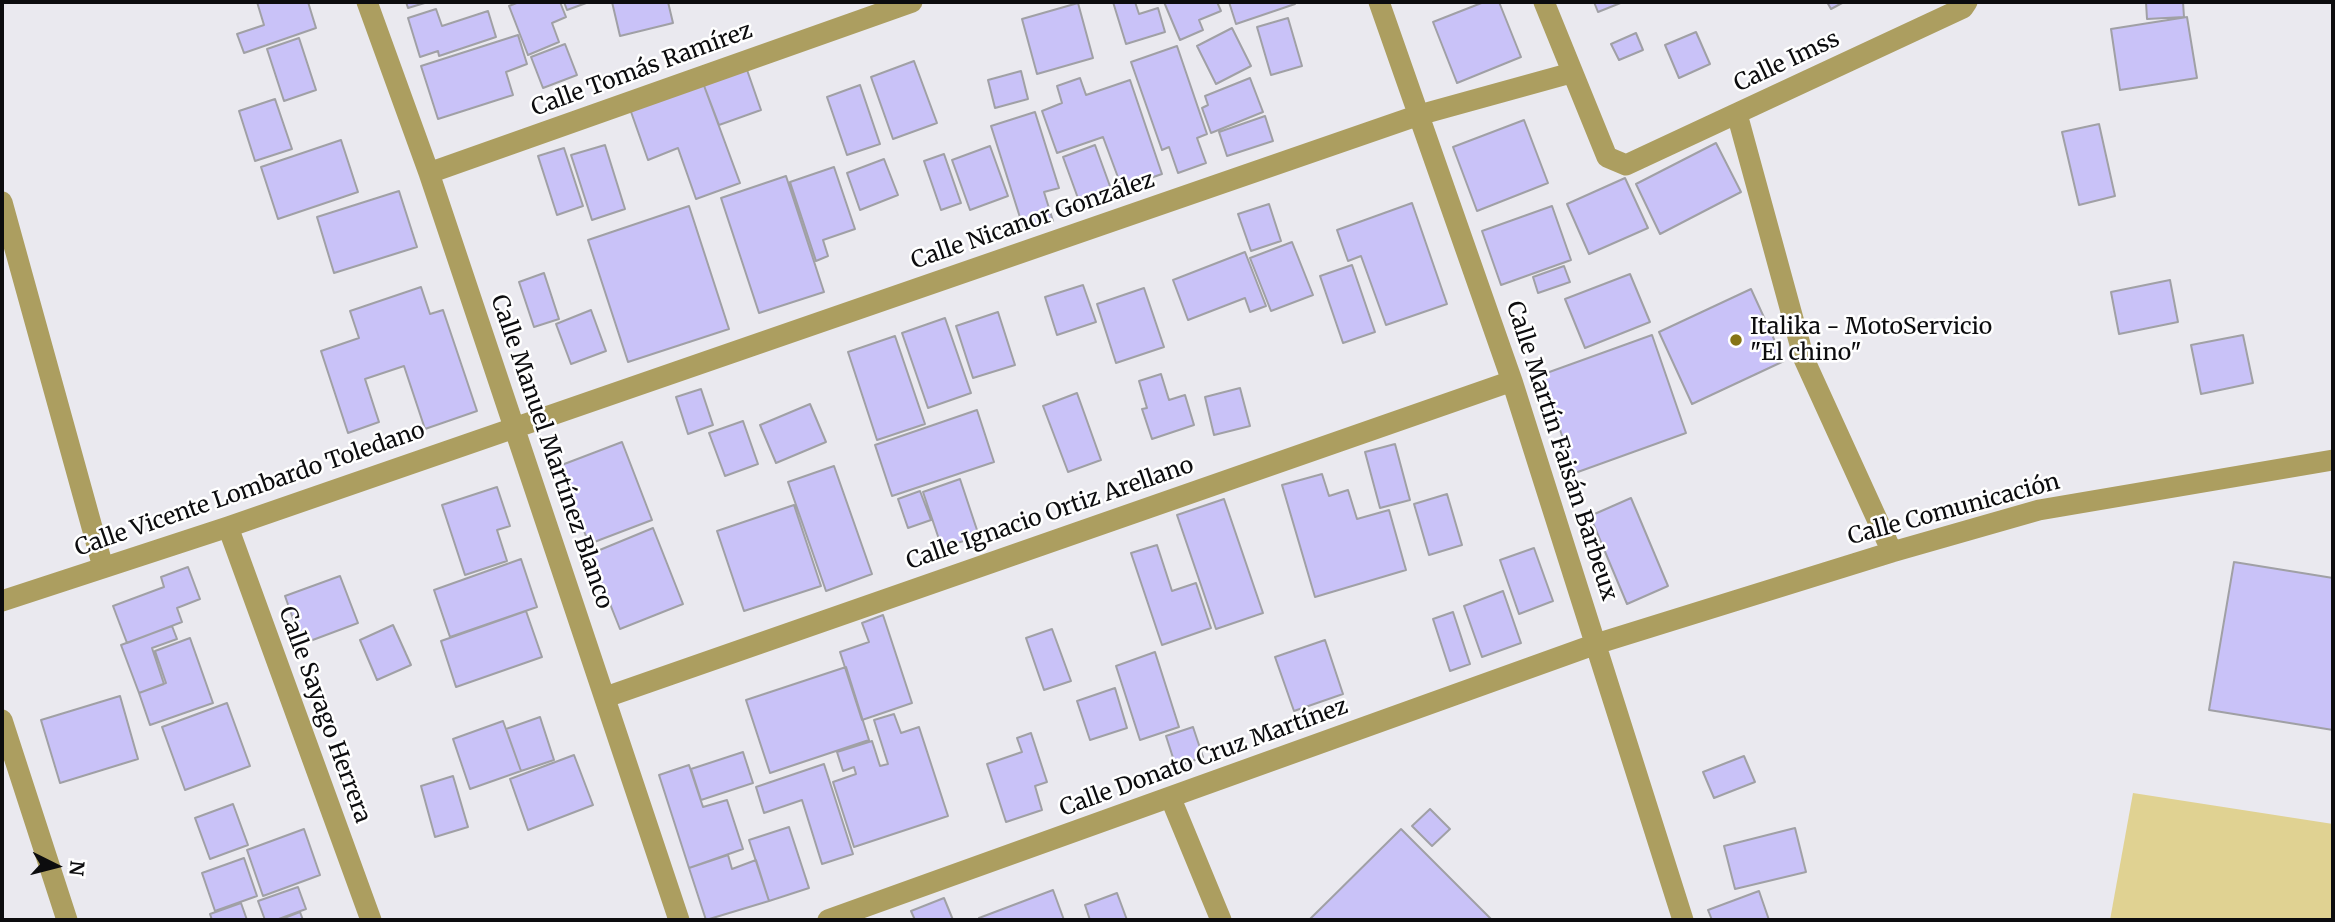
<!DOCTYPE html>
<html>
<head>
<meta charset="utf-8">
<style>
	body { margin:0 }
	#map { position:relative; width:2335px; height:922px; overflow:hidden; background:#eae9ef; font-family:Merriweather,serif }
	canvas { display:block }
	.frame { position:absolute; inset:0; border:4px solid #0c0c0e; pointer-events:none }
	.north { position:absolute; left:21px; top:831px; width:70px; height:70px; -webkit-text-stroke:5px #fff; paint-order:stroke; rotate:96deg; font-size:19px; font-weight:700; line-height:28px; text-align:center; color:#0c0c0e }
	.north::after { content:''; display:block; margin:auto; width:24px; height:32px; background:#0c0c0e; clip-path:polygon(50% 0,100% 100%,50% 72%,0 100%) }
</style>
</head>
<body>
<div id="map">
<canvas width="2335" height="922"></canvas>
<div class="frame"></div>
<div class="north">N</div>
</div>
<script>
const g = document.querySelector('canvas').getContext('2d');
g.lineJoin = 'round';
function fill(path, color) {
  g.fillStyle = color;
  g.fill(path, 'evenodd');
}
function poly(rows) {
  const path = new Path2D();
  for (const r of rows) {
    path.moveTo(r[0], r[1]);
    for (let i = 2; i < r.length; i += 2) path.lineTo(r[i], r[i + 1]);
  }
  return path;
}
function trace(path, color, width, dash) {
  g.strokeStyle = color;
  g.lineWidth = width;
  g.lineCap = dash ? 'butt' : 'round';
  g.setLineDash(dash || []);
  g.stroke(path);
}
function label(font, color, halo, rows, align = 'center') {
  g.font = font + ' Merriweather,serif';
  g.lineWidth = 5;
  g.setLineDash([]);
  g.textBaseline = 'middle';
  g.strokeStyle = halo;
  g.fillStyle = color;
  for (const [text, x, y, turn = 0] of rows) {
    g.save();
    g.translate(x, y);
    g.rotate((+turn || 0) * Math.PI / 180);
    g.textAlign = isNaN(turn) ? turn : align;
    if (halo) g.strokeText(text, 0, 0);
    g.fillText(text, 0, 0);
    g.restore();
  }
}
fill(poly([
	[2133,793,2333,824,2333,920,2110,920]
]), '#e0d292');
const building = poly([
	[257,2,308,2,316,28,244,53,237,34,264,25,257,2],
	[406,2,428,2,408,8,406,2],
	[519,2,560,2,566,17,552,23,559,42,528,55,509,6,519,2],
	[564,2,589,2,567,10,564,2],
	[612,2,668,2,673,23,620,36,612,2],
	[1113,2,1135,2,1139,14,1158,8,1165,32,1126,44,1113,2],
	[1164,2,1217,2,1221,11,1199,20,1203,30,1180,40,1164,2],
	[1229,2,1294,2,1295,4,1236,24,1229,2],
	[1484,2,1499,2,1521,57,1457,83,1433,22,1484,2],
	[1594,2,1623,2,1598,12,1594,2],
	[1827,2,1844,2,1831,9,1827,2],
	[2146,2,2183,2,2184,17,2147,19,2146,2],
	[1078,3,1093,58,1037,74,1022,19,1078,3],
	[436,9,442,26,488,11,496,37,439,56,438,51,420,57,408,18,436,9],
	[2187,17,2197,78,2120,90,2111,29,2187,17],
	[1288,18,1302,66,1271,75,1257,27,1288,18],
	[1232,28,1251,66,1216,84,1197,46,1232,28],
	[1696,32,1710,64,1679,78,1665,45,1696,32],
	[1636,33,1643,50,1619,60,1611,44,1636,33],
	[518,35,527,64,506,72,513,95,438,119,421,66,518,35],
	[299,38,316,90,284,101,267,49,299,38],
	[565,44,577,75,543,88,531,57,565,44],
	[1177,46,1207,134,1197,138,1206,163,1178,173,1169,147,1162,150,1131,62,1177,46],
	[914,61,937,123,893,139,871,77,914,61],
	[746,67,761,110,719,125,703,83,746,67],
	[1021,71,1028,99,995,108,988,80,1021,71],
	[1080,78,1086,95,1130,80,1162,174,1122,188,1103,137,1057,153,1042,111,1062,103,1057,86,1080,78],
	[1250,78,1263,112,1211,133,1202,108,1208,105,1205,96,1250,78],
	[703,83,740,183,696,199,678,148,648,160,630,109,703,83],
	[860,85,880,144,847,155,827,97,860,85],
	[275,99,292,149,255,161,239,111,275,99],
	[1035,112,1059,188,1044,192,1053,221,1024,230,991,126,1035,112],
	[1265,116,1273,141,1227,156,1219,132,1265,116],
	[1524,120,1548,183,1477,211,1453,147,1524,120],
	[2099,124,2115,196,2079,205,2062,132,2099,124],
	[341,140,358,192,278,219,261,167,341,140],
	[1716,143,1741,192,1660,234,1636,184,1716,143],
	[605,145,625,209,592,220,571,155,605,145],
	[1095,145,1111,189,1079,201,1063,157,1095,145],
	[990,146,1008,196,970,210,952,160,990,146],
	[564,148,583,206,557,215,538,156,564,148],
	[944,154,961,203,941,210,924,161,944,154],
	[884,159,898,195,860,210,847,173,884,159],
	[834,167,855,229,823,240,828,256,816,261,790,182,834,167],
	[786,176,824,292,759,313,721,198,786,176],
	[1625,178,1648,228,1589,254,1567,204,1625,178],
	[399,191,417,247,334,273,317,217,399,191],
	[1412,203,1447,304,1386,325,1361,256,1348,261,1337,230,1412,203],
	[1269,204,1281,241,1251,251,1238,214,1269,204],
	[689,206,729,329,628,362,588,240,689,206],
	[1552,206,1571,260,1501,285,1482,231,1552,206],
	[1292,242,1313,295,1271,311,1250,258,1292,242],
	[1245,252,1266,306,1250,312,1245,298,1188,320,1173,280,1245,252],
	[1352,265,1375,332,1343,343,1320,276,1352,265],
	[1564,266,1570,282,1538,293,1533,277,1564,266],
	[544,273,559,319,534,327,519,282,544,273],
	[1630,274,1650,322,1585,348,1565,299,1630,274],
	[2170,280,2178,322,2119,334,2111,292,2170,280],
	[1083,285,1096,322,1057,335,1045,297,1083,285],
	[421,287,430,314,443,310,477,411,425,429,404,366,365,379,379,422,348,433,321,351,359,338,350,311,421,287],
	[1144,288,1164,347,1116,363,1097,304,1144,288],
	[1751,289,1784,361,1692,404,1659,332,1751,289],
	[591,310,606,351,571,364,556,324,591,310],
	[998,312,1015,365,973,378,956,326,998,312],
	[945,318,971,393,928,408,902,333,945,318],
	[1652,335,1686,433,1575,473,1541,375,1652,335],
	[2243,335,2253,383,2201,394,2191,345,2243,335],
	[895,336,925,424,877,440,848,352,895,336],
	[1161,374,1169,400,1185,395,1194,425,1152,439,1142,409,1147,408,1139,381,1161,374],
	[1240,388,1250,426,1214,435,1205,397,1240,388],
	[701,389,713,425,688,434,676,397,701,389],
	[1077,393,1101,460,1068,472,1043,406,1077,393],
	[810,404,826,442,776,463,760,425,810,404],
	[977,410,994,462,892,496,875,445,977,410],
	[743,421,758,464,725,476,709,433,743,421],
	[622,442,652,520,589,544,559,466,622,442],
	[1395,444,1410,500,1380,508,1365,452,1395,444],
	[834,466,872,574,826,591,788,482,834,466],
	[1322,474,1329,496,1348,490,1357,519,1389,510,1406,570,1315,597,1282,485,1322,474],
	[960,479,979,536,942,548,923,492,960,479],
	[497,487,510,526,497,530,507,561,465,575,442,505,497,487],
	[920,491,931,520,908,528,898,499,920,491],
	[1447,494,1462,545,1429,555,1414,504,1447,494],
	[1631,498,1668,586,1627,604,1590,516,1631,498],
	[1224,499,1263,613,1216,629,1177,515,1224,499],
	[794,505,821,586,744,611,717,531,794,505],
	[653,528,683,604,620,629,590,554,653,528],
	[1157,545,1172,591,1196,583,1211,628,1162,645,1131,553,1157,545],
	[1534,548,1553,601,1519,614,1500,560,1534,548],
	[521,559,537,607,450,637,434,590,521,559],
	[2234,562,2333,578,2333,730,2209,710,2234,562],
	[188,567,200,599,177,608,182,622,127,643,113,606,164,587,161,577,188,567],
	[340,576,358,623,302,644,285,596,340,576],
	[1503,591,1521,643,1482,657,1464,606,1503,591],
	[526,611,542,657,456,687,441,641,526,611],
	[1453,612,1470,664,1450,671,1433,619,1453,612],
	[883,615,912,703,862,720,840,652,869,642,862,623,883,615],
	[393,625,411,665,377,680,360,640,393,625],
	[172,626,177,639,152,648,164,684,139,693,121,645,172,626],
	[1052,629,1071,681,1044,690,1026,638,1052,629],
	[190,638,213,703,150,725,139,693,166,683,155,651,190,638],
	[1325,640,1343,694,1294,711,1275,657,1325,640],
	[1155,652,1179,727,1140,740,1116,666,1155,652],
	[846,667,869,740,770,773,746,700,846,667],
	[1115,688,1127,728,1090,740,1077,701,1115,688],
	[120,696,138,759,60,783,41,720,120,696],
	[227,703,250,766,185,790,162,727,227,703],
	[894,714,901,733,919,727,948,816,854,847,833,782,856,774,854,767,843,771,837,752,872,741,880,766,888,764,874,720,894,714],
	[540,717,554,760,521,771,506,729,540,717],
	[503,721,521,771,470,789,453,739,503,721],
	[1193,727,1203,757,1176,767,1166,736,1193,727],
	[1031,733,1047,782,1035,786,1042,810,1006,822,987,764,1022,752,1017,738,1031,733],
	[743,752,753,783,701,800,691,769,743,752],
	[574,755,593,805,528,830,510,779,574,755],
	[1744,756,1755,782,1714,798,1703,772,1744,756],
	[824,764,853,854,822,864,802,800,764,813,756,787,824,764],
	[689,765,703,807,727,800,743,849,689,868,659,775,689,765],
	[453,776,468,827,435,837,421,786,453,776],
	[233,804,248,845,210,859,195,818,233,804],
	[1430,809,1450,829,1432,846,1412,826,1430,809],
	[789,827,809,888,769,901,749,840,789,827],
	[1795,828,1806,872,1735,889,1724,846,1795,828],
	[304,829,320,875,263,896,247,850,304,829],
	[1401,829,1492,920,1309,920,1401,829],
	[728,855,732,869,756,860,769,901,706,920,689,868,728,855],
	[244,858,257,896,215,911,202,873,244,858],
	[298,887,306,909,276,920,265,920,258,901,298,887],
	[1053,890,1064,920,980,920,979,918,1053,890],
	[1759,891,1769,920,1712,920,1708,910,1759,891],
	[1117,893,1127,920,1090,920,1085,905,1117,893],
	[944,898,953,920,915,920,911,911,944,898],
	[241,903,247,920,212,920,210,914,241,903],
	[300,912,303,920,279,920,300,912]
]);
fill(building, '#c9c2f8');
trace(building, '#a0a0a5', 2);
trace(poly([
	[367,2,429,173,679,920],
	[1379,2,1512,381,1683,920],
	[1544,2,1607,157,1626,165,1963,8,1967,2],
	[1737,114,1804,359,1892,552],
	[429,173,912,2],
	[2,202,103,567],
	[228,527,371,920],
	[2,601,228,527,1419,115,1571,73],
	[606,697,1512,381],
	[2,720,67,920],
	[1171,799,1221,920],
	[828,920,1596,644,1892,552,2039,510,2333,460]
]), '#ac9e60', 21);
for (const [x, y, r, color] of [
	[1736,340,7,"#867416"]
]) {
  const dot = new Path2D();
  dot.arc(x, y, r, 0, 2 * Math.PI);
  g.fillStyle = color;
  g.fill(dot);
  trace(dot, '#fff', 2.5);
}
label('23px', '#0c0c0e', '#fff', [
	["Calle Imss",1787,62,-25],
	["Calle Tomás Ramírez",642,70,-20],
	["Calle Nicanor González",1033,221,-19],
	["Calle Martín Faisán Barbeux",1561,451,72],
	["Calle Manuel Martínez Blanco",551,452,71],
	["Calle Vicente Lombardo Toledano",250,490,-19],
	["Calle Comunicación",1954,510,-15],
	["Calle Ignacio Ortiz Arellano",1050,514,-19],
	["Calle Sayago Herrera",324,715,70],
	["Calle Donato Cruz Martínez",1204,758,-20]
]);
label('23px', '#0c0c0e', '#fff', [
	["Italika - MotoServicio",1750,327],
	["\"El chino\"",1750,353]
], 'left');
</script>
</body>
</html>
